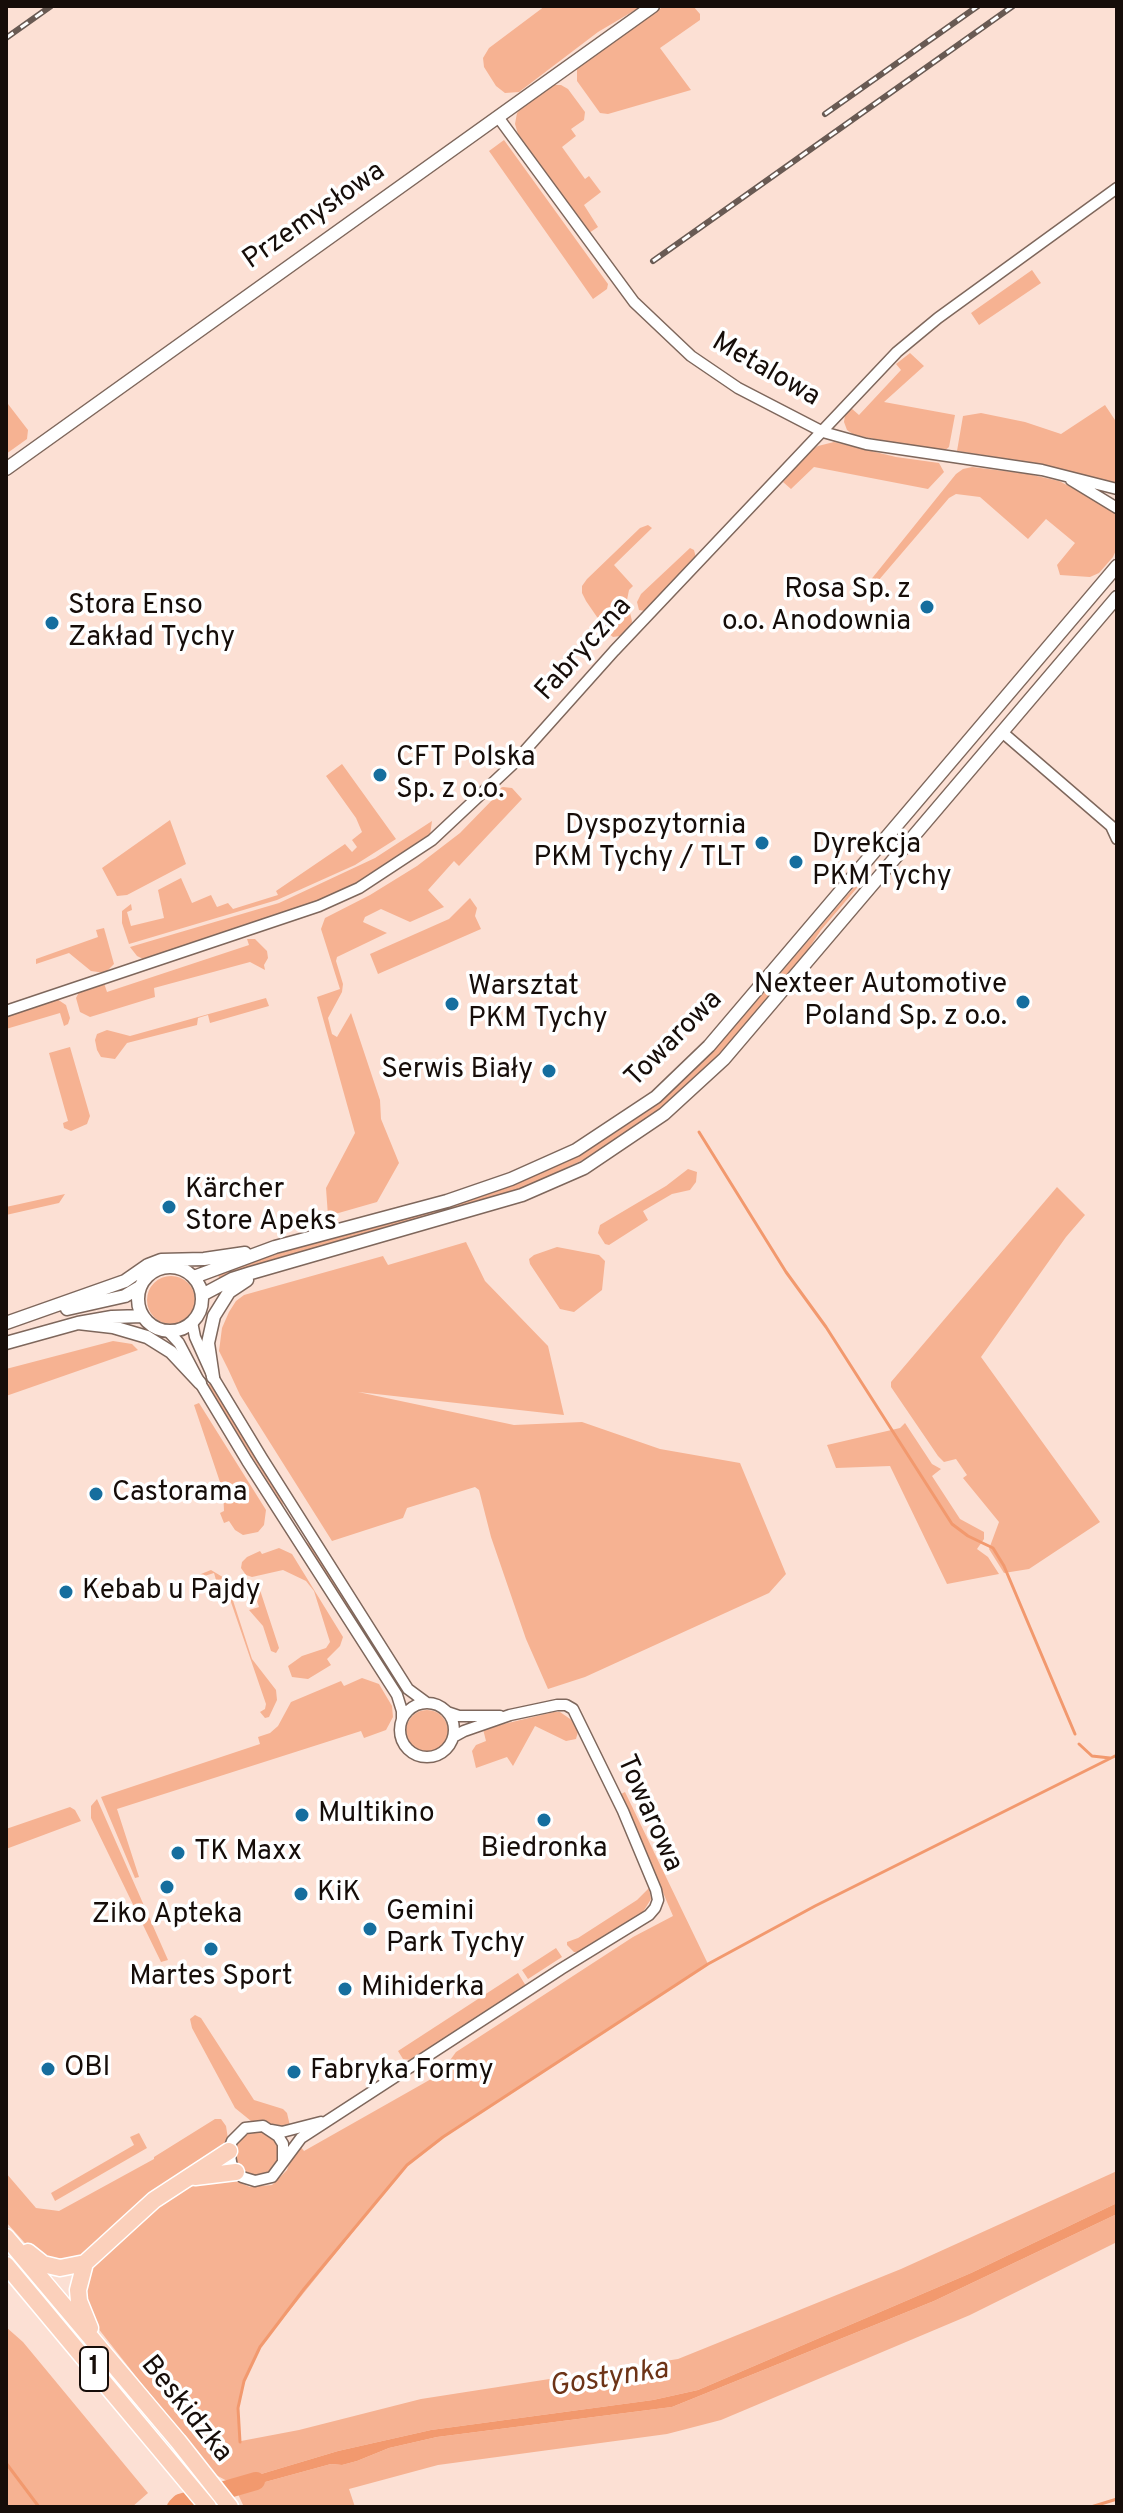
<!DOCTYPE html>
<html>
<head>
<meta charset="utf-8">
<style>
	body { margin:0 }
	#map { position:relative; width:1123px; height:2513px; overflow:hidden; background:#fce0d4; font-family:Overpass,sans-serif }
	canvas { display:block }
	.frame { position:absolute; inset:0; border:8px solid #160d09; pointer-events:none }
</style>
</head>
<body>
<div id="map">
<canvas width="1123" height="2513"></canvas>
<div class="frame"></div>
</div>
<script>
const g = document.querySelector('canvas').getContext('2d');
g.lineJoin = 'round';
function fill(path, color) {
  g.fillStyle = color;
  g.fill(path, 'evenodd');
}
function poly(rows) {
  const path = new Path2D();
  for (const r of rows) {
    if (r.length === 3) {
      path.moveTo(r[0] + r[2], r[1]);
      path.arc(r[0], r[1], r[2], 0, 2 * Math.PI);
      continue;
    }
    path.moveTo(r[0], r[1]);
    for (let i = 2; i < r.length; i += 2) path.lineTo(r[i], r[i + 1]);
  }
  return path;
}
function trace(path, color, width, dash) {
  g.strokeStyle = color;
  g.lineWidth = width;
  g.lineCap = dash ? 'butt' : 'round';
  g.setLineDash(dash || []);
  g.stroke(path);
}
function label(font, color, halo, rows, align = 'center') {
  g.font = font + ' Overpass,sans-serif';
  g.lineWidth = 7;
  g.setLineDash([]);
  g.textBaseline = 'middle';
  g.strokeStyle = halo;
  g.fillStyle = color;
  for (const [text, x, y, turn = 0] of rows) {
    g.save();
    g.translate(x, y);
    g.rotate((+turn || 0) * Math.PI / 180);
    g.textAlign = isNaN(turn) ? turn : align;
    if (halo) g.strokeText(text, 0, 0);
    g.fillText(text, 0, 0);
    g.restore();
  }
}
fill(poly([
	[545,6,642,6,598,32,519,92,505,93,496,86,484,67,483,58,489,48],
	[664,6,693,6,700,14,700,20,660,48,691,90,608,114,600,113,577,81,577,68],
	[553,85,561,85,568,89,585,112,584,120,571,129,576,136,562,147,585,179,589,176,601,192,584,205,598,227,589,233,518,134,515,124,517,113,525,104],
	[504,140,608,284,607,289,593,299,489,151],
	[1032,270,1041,283,979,325,971,313],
	[910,353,924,366,884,402,955,415,949,447,943,452,854,435,847,430,844,422,845,415,851,408,859,415,901,370,896,364],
	[8,404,28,430,27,439,6,454],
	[1105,405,1117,423,1117,484,1036,463,957,451,963,416,981,413,1025,422,1061,434],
	[834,442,896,457,939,463,944,472,928,489,814,467,791,489,783,482,810,451,818,446],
	[972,467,1028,474,1059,481,1104,504,1117,516,1117,548,1113,557,1099,573,1090,577,1060,575,1057,565,1075,543,1046,519,1028,539,980,497,956,494,949,498,866,595,861,592,956,474,963,469],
	[648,525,652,528,614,565,633,586,629,590,627,600,632,621,631,627,620,636,613,637,608,633,586,601,582,593,582,586,587,579,640,528],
	[690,548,694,550,696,558,645,611,639,610,637,602,641,594],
	[342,764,396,839,355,865,277,900,129,944,122,923,122,911,131,904,132,910,127,912,131,926,164,918,158,890,181,878,192,903,211,895,217,907,228,903,233,909,278,895,276,891,345,844,352,852,357,847,352,840,362,832,356,818,326,776],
	[503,787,512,788,522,799,459,866,454,861,428,890,444,907,410,922,381,909,365,917,363,922,387,933,337,957,336,961,343,984,342,992,328,1018,332,1034,337,1037,351,1013,380,1100,381,1119,399,1163,377,1202,328,1216,326,1188,355,1133,317,997,340,989,321,929,325,918,370,895,417,866,460,833,497,795,492,791],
	[170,820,186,864,127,895,117,896,102,868],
	[432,821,430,835,411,848,358,882,308,905,145,960,137,956,130,947,279,903,375,858],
	[862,878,862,882,821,930,802,959,715,1060,684,1090,637,1127,587,1158,508,1195,219,1280,218,1271,505,1188,584,1152,633,1121,680,1084,712,1053],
	[470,898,477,908,475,916,481,929,378,974,370,954,449,919],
	[104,928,114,964,105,973,91,971,69,953,36,964,36,959,98,937,96,930],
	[247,939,255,939,267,951,268,958,264,965,265,970,250,962,154,988,155,997,90,1017,80,1012,76,998,79,992,104,983,107,992,249,945],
	[266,998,269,1006,210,1023,208,1015,198,1018,197,1025,127,1043,115,1059,101,1057,97,1050,95,1040,97,1034,107,1030,130,1036],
	[57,999,66,1005,70,1018,68,1024,64,1026,60,1013,6,1029,6,1016],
	[70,1047,90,1116,87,1124,71,1131,64,1128,63,1123,68,1121,49,1053],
	[688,1169,697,1172,696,1182,690,1190,672,1194,643,1211,648,1220,609,1245,605,1244,598,1233,600,1225,666,1186],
	[1057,1187,1085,1215,1066,1237,981,1357,1100,1522,1029,1569,1004,1573,989,1549,999,1522,963,1478,967,1475,956,1459,944,1462,938,1456,891,1387,891,1382],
	[65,1194,59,1203,6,1215,6,1207],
	[466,1242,485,1281,548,1346,564,1415,358,1392,514,1425,582,1422,660,1449,740,1463,786,1574,769,1593,585,1677,548,1689,526,1639,491,1537,479,1490,475,1487,407,1508,403,1518,332,1541,240,1395,228,1369,219,1351,222,1328,229,1312,236,1301,244,1295,383,1256,388,1265],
	[557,1247,599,1255,605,1261,602,1290,574,1312,560,1309,530,1264,529,1259,534,1255],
	[171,1300,24],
	[113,1341,132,1344,138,1350,6,1396,6,1369],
	[211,1383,280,1495,284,1507,207,1385],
	[199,1403,266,1510,264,1525,258,1532,243,1535,235,1530,229,1521,224,1523,220,1513,224,1511,223,1491,194,1405],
	[905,1423,932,1464,941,1469,932,1476,960,1519,984,1532,984,1539,977,1549,988,1557,999,1574,947,1584,890,1466,836,1468,827,1445,900,1428],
	[302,1539,312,1546,402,1686,397,1689],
	[279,1548,292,1554,343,1637,340,1646,327,1659,331,1665,308,1679,292,1677,288,1666,302,1656,326,1648,330,1642,314,1591,306,1581,283,1570,252,1577,246,1575,241,1568,242,1562,247,1557,260,1551,262,1554],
	[211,1570,226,1579,252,1659,276,1690,277,1700,269,1717,265,1718,260,1712,265,1709,266,1704,223,1579,216,1580,214,1573,195,1579,197,1587,192,1587,191,1578],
	[259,1587,279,1648,276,1653,271,1651,263,1626,249,1610,259,1607,254,1592,243,1595,246,1591],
	[362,1678,379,1684,392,1706,393,1717,386,1730,364,1738,361,1731,117,1809,139,1877,135,1878,101,1797,260,1744,258,1737,270,1733,278,1726,291,1702,341,1681,344,1686],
	[427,1731,21],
	[554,1712,560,1712,573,1721,578,1732,576,1739,566,1741,535,1726,513,1766,507,1757,476,1768,472,1751,476,1745,486,1741,483,1729],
	[625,1792,708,1964,443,2137,407,2165,260,2347,244,2381,238,2408,241,2441,299,2430,421,2399,678,2359,901,2269,1117,2171,1117,2203,971,2273,698,2390,653,2400,431,2430,338,2451,231,2483,212,2473,90,2318,83,2286,89,2269,148,2211,186,2189,206,2181,229,2178,250,2187,272,2185,287,2170,292,2155,300,2146,304,2151,440,2074,456,2052,633,1937,673,1916,621,1794],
	[97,1799,168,1960,161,1962,91,1818,91,1806],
	[70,1807,75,1810,81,1821,6,1849,6,1829],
	[649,1888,651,1899,643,1912,579,1952,574,1952,567,1945,567,1942,578,1938,637,1900],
	[556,1948,562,1957,528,1979,522,1970],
	[518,1973,526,1986,412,2060,403,2059,398,2051],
	[195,2015,201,2018,254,2100,283,2109,287,2113,290,2126,278,2127,251,2121,235,2108,192,2028,190,2019],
	[215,2119,221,2119,226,2126,228,2139,225,2147,81,2259,63,2264,33,2252,6,2222,6,2173,36,2208,59,2211,154,2159,154,2157],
	[257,2154,23],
	[139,2133,147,2148,55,2201,51,2193,134,2145,130,2137],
	[1117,2214,1117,2242,970,2315,721,2420,667,2434,438,2465,349,2489,355,2507,244,2507,236,2490,331,2464,342,2465,357,2461,389,2448,437,2437,672,2407,934,2301],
	[6,2327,23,2342,148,2493,132,2507,6,2507]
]), '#f6b292');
fill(poly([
	[1117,2203,1117,2214,934,2301,672,2407,437,2437,389,2448,357,2461,342,2465,331,2464,236,2490,231,2483,338,2451,431,2430,653,2400,698,2390,971,2273]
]), '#f2996e');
trace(poly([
	[699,1132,786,1272,826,1327,952,1524,968,1536,993,1548,1004,1566,1075,1734],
	[1079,1744,1092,1756,1110,1758],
	[240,2442,238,2408,244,2381,260,2347,304,2289,407,2165,443,2137,708,1964,815,1906,1117,1755],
	[6,2463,39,2507],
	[1091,2507,1117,2499]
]), '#f2996e', 3);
trace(poly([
	[176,2507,180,2503,256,2481]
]), '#f2996e', 18);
const minor = poly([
	[498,117,634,302,691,356,738,388,823,432,866,444,1042,470,1117,489],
	[1071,480,1117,508],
	[1002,732,1111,826,1117,839],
	[6,1011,319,906,359,888,432,840,513,764,614,651,897,352,938,318,1117,188],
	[192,1322,195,1337,213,1377,262,1458,408,1689,427,1703],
	[168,1331,179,1343,200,1383,247,1461,397,1695,402,1711,402,1720],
	[427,1730,27],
	[447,1712,459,1716,500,1716],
	[271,2130,282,2132,321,2122],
	[283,2162,283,2144,278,2136,263,2126,245,2128,232,2141,229,2150,232,2167,242,2177,255,2181,272,2177,301,2138,561,1969,649,1915,655,1908,658,1900,656,1890,623,1811,573,1709,566,1705,557,1705,510,1715,464,1731,453,1737]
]);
const tertiary = poly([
	[6,469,653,6],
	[170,1299,32],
	[194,1277,275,1247,447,1201,511,1179,576,1150,656,1097,709,1046,1117,566],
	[202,1295,232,1279,251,1273,522,1195,584,1168,664,1114,724,1059,1117,597],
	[67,1309,125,1296,140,1287],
	[6,1323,125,1281,148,1265,161,1260,204,1259,245,1253],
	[78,1323,113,1327,147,1337,171,1352,200,1383],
	[6,1343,78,1323,112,1317,143,1316],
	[213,1377,208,1343,214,1316,229,1292,247,1280]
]);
const primary = poly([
	[195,2177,236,2172],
	[6,2237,178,2441,230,2507],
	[28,2252,43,2264,60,2268,85,2263],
	[6,2265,208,2507],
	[90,2328,79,2301,78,2290,85,2263,154,2200,229,2151]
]);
trace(minor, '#7e675c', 13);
trace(tertiary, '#7e675c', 15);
trace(primary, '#fff', 19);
trace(minor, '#fff', 10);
trace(tertiary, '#fff', 12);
trace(primary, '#fbd0bb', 16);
const rail = poly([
	[6,38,51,6],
	[825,114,978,6],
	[653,261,1013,6]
]);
trace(rail, '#695a53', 6);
trace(rail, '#fff', 3, [9]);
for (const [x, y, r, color] of [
	[927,607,8,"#166e9e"],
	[52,623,8,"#166e9e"],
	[380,775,8,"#166e9e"],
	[762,843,8,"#166e9e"],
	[796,862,8,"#166e9e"],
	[1023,1002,8,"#166e9e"],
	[452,1004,8,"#166e9e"],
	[549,1071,8,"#166e9e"],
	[169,1207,8,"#166e9e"],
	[96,1494,8,"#166e9e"],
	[66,1592,8,"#166e9e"],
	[302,1815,8,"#166e9e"],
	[544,1820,8,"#166e9e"],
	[178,1853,8,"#166e9e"],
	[167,1887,8,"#166e9e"],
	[301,1894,8,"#166e9e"],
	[370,1929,8,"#166e9e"],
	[211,1949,8,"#166e9e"],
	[345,1989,8,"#166e9e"],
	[48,2069,8,"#166e9e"],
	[294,2072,8,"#166e9e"]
]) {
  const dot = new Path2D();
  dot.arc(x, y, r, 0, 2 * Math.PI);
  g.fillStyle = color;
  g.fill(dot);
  trace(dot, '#fff', 3);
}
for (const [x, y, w] of [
	[94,2369,28]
]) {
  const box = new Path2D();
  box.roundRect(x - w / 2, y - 22, w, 44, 6);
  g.fillStyle = '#fff';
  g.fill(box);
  trace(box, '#160d09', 2);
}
label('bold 26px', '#160d09', null, [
	["1",94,2369]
]);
label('28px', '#160d09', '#fff', [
	["Przemysłowa",315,217,-35],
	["Metalowa",765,371,30],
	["Fabryczna",585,650,-48],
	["Towarowa",675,1040,-45],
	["Towarowa",648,1814,66],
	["Beskidzka",185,2410,51]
]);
label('28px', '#160d09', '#fff', [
	["Rosa Sp. z",911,591,"right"],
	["o.o. Anodownia",911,623,"right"],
	["Stora Enso",68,607],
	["Zakład Tychy",68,639],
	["CFT Polska",396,759],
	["Sp. z o.o.",396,791],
	["Dyspozytornia",746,827,"right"],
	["PKM Tychy / TLT",746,859,"right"],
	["Dyrekcja",812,846],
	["PKM Tychy",812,878],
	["Nexteer Automotive",1007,986,"right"],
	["Poland Sp. z o.o.",1007,1018,"right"],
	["Warsztat",468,988],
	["PKM Tychy",468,1020],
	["Serwis Biały",533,1071,"right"],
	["Kärcher",185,1191],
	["Store Apeks",185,1223],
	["Castorama",112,1494],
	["Kebab u Pajdy",82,1592],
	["Multikino",318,1815],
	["Biedronka",544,1850,"center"],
	["TK Maxx",194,1853],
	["KiK",317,1894],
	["Gemini",386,1913],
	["Park Tychy",386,1945],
	["Ziko Apteka",167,1916,"center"],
	["Martes Sport",211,1978,"center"],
	["Mihiderka",361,1989],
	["OBI",64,2069],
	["Fabryka Formy",310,2072]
], 'left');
label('italic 30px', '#6d3417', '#fff', [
	["Gostynka",609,2380,-9]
]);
</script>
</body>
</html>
